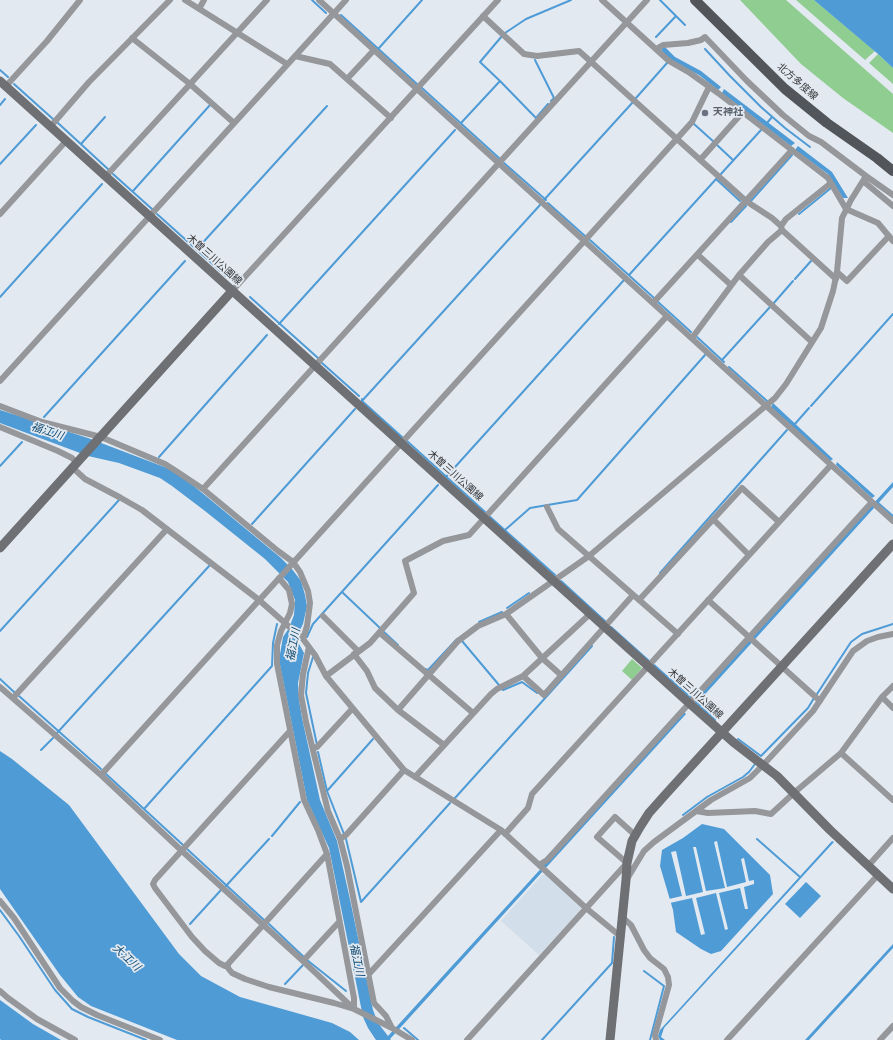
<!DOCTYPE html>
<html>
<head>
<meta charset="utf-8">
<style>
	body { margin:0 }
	canvas { display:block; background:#e3e9f0 }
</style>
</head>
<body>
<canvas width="893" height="1040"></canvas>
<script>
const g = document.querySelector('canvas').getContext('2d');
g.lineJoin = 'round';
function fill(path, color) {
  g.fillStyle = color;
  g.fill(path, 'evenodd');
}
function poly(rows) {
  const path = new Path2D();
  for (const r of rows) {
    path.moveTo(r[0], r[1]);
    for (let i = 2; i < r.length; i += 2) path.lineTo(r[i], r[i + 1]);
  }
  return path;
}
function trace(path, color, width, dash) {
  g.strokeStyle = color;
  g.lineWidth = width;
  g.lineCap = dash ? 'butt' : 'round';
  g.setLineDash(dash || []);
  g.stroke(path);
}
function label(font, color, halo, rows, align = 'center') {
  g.font = font + ' "Titillium Web","Noto Sans JP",sans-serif';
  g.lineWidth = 3.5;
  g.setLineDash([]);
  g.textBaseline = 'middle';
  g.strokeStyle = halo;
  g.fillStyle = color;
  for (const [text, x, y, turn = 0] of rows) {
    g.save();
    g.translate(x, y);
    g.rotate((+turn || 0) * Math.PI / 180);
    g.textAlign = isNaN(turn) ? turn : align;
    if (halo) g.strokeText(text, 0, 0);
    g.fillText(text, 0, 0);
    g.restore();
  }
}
fill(poly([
	[542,875,546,875,581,906,580,911,539,955,501,921]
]), '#d2deea');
fill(poly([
	[740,0,786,0,893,94,893,133,843,98,801,64],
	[796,0,814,0,875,51,865,60],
	[878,54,893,68,893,84,869,63],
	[632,659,642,668,632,680,622,671]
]), '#8fcd90');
fill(poly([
	[814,0,893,0,893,68,878,54],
	[664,46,675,57,701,71,721,87,718,90,699,75,672,61,661,50],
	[724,89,795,143,791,146,722,93],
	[798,146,832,172,848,198,843,198,828,174,795,150],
	[773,403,833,459,830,461,771,407],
	[0,410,88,438,167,468,185,479,206,496,281,558,292,569,301,581,305,595,307,606,303,624,297,636,298,642,304,653,298,683,299,700,302,718,320,800,337,841,351,904,373,1010,378,1023,388,1036,684,712,686,714,390,1039,391,1040,376,1040,368,1028,363,1017,329,848,307,800,279,660,283,637,289,628,294,615,295,600,288,582,265,559,205,511,172,486,160,478,119,463,88,456,0,423],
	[837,462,875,496,872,498,836,465],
	[893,482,893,487,698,702,695,699],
	[0,751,12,759,69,805,179,954,201,976,240,997,332,1023,350,1032,359,1040,177,1040,91,1006,78,997,60,975,0,889],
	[702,824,724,829,770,875,773,894,721,951,711,954,701,949,676,932,673,910,660,866,662,850,683,838],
	[832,841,834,842,664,1028,661,1037,665,1040,660,1040,658,1036,660,1030],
	[806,882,821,896,800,918,785,904],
	[893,944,893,948,809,1040,805,1040],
	[0,1000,33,1024,61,1040,1,1040,0,1039]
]), '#4e9bd6');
fill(poly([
	[717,841,727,887,746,882,741,859,744,858,749,881,754,880,754,884,744,887,748,909,745,909,740,888,719,893,728,929,725,930,716,893,696,898,705,934,701,935,692,898,670,903,669,899,682,896,671,852,676,851,686,896,703,892,693,847,696,847,706,891,725,888,714,842]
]), '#e3e9f0');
trace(poly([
	[312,0,326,13],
	[660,0,676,16],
	[341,15,417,84],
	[505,33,526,19,571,0],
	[656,37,676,16,685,25],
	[379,48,422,0],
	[705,49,730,76,761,107,785,128,810,147],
	[535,60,554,98,551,101],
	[0,70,8,77],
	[500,81,536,118,548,104],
	[14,84,53,119],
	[422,88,499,158],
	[636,98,667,63],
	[0,105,5,99],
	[58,123,109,170],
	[461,123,500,81,480,62,502,36],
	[767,123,772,117],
	[694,124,714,142],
	[81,144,105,117],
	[717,145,733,160],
	[504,163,546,200],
	[0,164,36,125],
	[113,174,152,209],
	[720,175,761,130],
	[716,179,740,201],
	[133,191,210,105],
	[543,201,633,102],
	[750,202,792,155],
	[548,203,585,236],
	[157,214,226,276],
	[799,214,831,188],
	[731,222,746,206],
	[590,240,654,298],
	[197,249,327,106],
	[629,275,717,178],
	[795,279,811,261],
	[0,297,102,184],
	[250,297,318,358],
	[658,302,691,332],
	[773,304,793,281],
	[279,324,455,130],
	[697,337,724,362],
	[722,360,770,307],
	[322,363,359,396],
	[729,367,767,401],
	[362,399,362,401,402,437],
	[361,402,540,205],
	[811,406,893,314],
	[44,417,185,261],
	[794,425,809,408],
	[407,441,485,512],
	[159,457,267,335],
	[0,466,22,442],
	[446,477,624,280],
	[877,502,893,516],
	[489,516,555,575],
	[252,524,355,409],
	[505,530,530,508,577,500,705,355],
	[660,573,787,430],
	[561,581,606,622],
	[342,592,380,628],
	[507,608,529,593],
	[479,622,502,612],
	[611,627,649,661],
	[0,631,119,500],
	[384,632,398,645],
	[307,637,313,624,438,485],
	[462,641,499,685],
	[313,657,308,673,306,693,317,745],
	[654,665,691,698],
	[425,669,428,670,457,639],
	[0,679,14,692],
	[502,689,503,690,522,682,537,693],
	[817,694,851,642,862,634,893,624],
	[19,696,101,769],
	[696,702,715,720],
	[57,733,210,565],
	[738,739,761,756,808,708,814,698],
	[41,750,53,738],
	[318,752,327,791,344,834],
	[106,774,183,845],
	[327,791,373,739],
	[455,798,592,646],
	[144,809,272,666,273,643,277,624],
	[683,815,707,797,743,777,749,772,755,764],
	[272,836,300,802],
	[346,839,361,902],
	[757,839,800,877],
	[187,849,264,920],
	[225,887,269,839],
	[361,902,450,803],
	[0,910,19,936,55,990,72,1009,88,1017,146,1040],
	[190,924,221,890],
	[269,924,307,960,346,991],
	[644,971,664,986,650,1040],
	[285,984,303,965],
	[404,1028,418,1040],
	[542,1040,612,963,614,937]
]), '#4e9bd6', 2);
trace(poly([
	[185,0,287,64],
	[319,0,893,521],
	[602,0,669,61,690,73,718,93,828,178,846,209,878,223,893,241],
	[199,9,204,0],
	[483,16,524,54,537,56,579,51,746,201,772,218,781,226],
	[132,38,190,84,234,123],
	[656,49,663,45,688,43,701,40,705,37,747,81,783,115,809,136,821,142,866,176],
	[295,56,330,64,391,118],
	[347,79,374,50],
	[6,86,47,41,80,0],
	[51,126,89,82,170,0],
	[700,160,742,113],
	[106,176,267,0],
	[863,181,893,206],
	[0,214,67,140],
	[782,230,836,279],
	[698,255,731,285],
	[837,272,847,281,889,236],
	[739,275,812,342],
	[232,291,498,0],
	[653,303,792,150],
	[692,338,739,275,768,242,782,230,781,226,786,219,831,183],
	[0,381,346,0],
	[0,406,42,422,101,437,165,464,176,471,203,489,278,551,293,562,300,572,308,591,310,603,307,626,303,639],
	[0,427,58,451,72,458,77,463],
	[73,468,85,479,121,498,142,510,259,600,303,639,315,655,326,676,404,770,501,830,586,908,620,936],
	[203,489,647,0],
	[547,507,558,529,678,634],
	[713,519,749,555],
	[279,578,289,590,292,604,290,613,281,631,277,645,277,664,304,800,318,830,327,854,354,998,354,1009,334,1003,269,987,245,979,232,973,228,968,228,964,327,854],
	[639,600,742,488,779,522],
	[708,600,820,701],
	[506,614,542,658,561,675],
	[323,616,358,651],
	[380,633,473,713],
	[309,647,303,674,301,695,306,722,328,811,340,839,347,866,374,1003,386,1016,392,1028],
	[354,654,367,671,375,688,398,710,444,745],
	[326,676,370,643,414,593,405,561,443,541,469,535,667,316],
	[523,676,590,614],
	[0,687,101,775,182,851,303,961,354,1009,392,1028,412,1040],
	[882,697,893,686],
	[13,698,167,529],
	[398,710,458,641,478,626,506,614,589,556,775,398,786,384,821,328,833,291,837,272,842,218,851,200,866,176,893,195],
	[313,748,317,747,352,709],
	[841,753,893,800],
	[101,775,692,122,709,87],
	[415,777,491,694,497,689,523,676,544,695,633,595],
	[696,811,708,813,755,811,771,814,795,792,841,753,882,697,893,708],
	[505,834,528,808,532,794,831,465],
	[340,839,346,835,404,770],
	[539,865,547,860,872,502],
	[868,866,893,838],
	[627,879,644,851,654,842,711,800,750,778,764,764,813,711,853,651,867,641,878,637,893,634],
	[0,901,14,918,60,988,73,1001,81,1007,97,1015,160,1040],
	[622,917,631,925,644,950,650,958,664,969,668,977,669,985,655,1035,656,1040],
	[303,961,339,922],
	[228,964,225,966,219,963,205,951,192,937,155,888,153,884,155,880,290,731],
	[368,975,501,830],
	[0,991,8,998,37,1019,75,1040],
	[467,1040,627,863,597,837,615,817,635,835],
	[727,1040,878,875],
	[880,1040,893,1026]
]), '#95979a', 6);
trace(poly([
	[0,81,689,703,733,742,777,776,830,830,893,889],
	[0,548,232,291],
	[610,1040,626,880,627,863,632,841,640,827,649,813,665,795,893,544]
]), '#6e7074', 9);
trace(poly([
	[695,0,785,89,827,123,877,158,893,171]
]), '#52555a', 10);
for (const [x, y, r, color] of [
	[705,113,4,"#6b7280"]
]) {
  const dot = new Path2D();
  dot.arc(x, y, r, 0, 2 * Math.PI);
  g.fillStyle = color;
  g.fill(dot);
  trace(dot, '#e3e9f0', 1.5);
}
label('10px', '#313336', '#e3e9f0', [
	["北方多度線",797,82,41],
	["木曽三川公園線",214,260,42],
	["木曽三川公園線",455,476,42],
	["木曽三川公園線",695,694,42]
]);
label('bold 10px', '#5b616d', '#e3e9f0', [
	["天神社",713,113]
], 'left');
label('italic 11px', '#0e4970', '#e3e9f0', [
	["福江川",47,432,18],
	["福江川",294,645,-79],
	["大江川",126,958,43],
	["福江川",356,960,78]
]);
</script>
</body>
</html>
